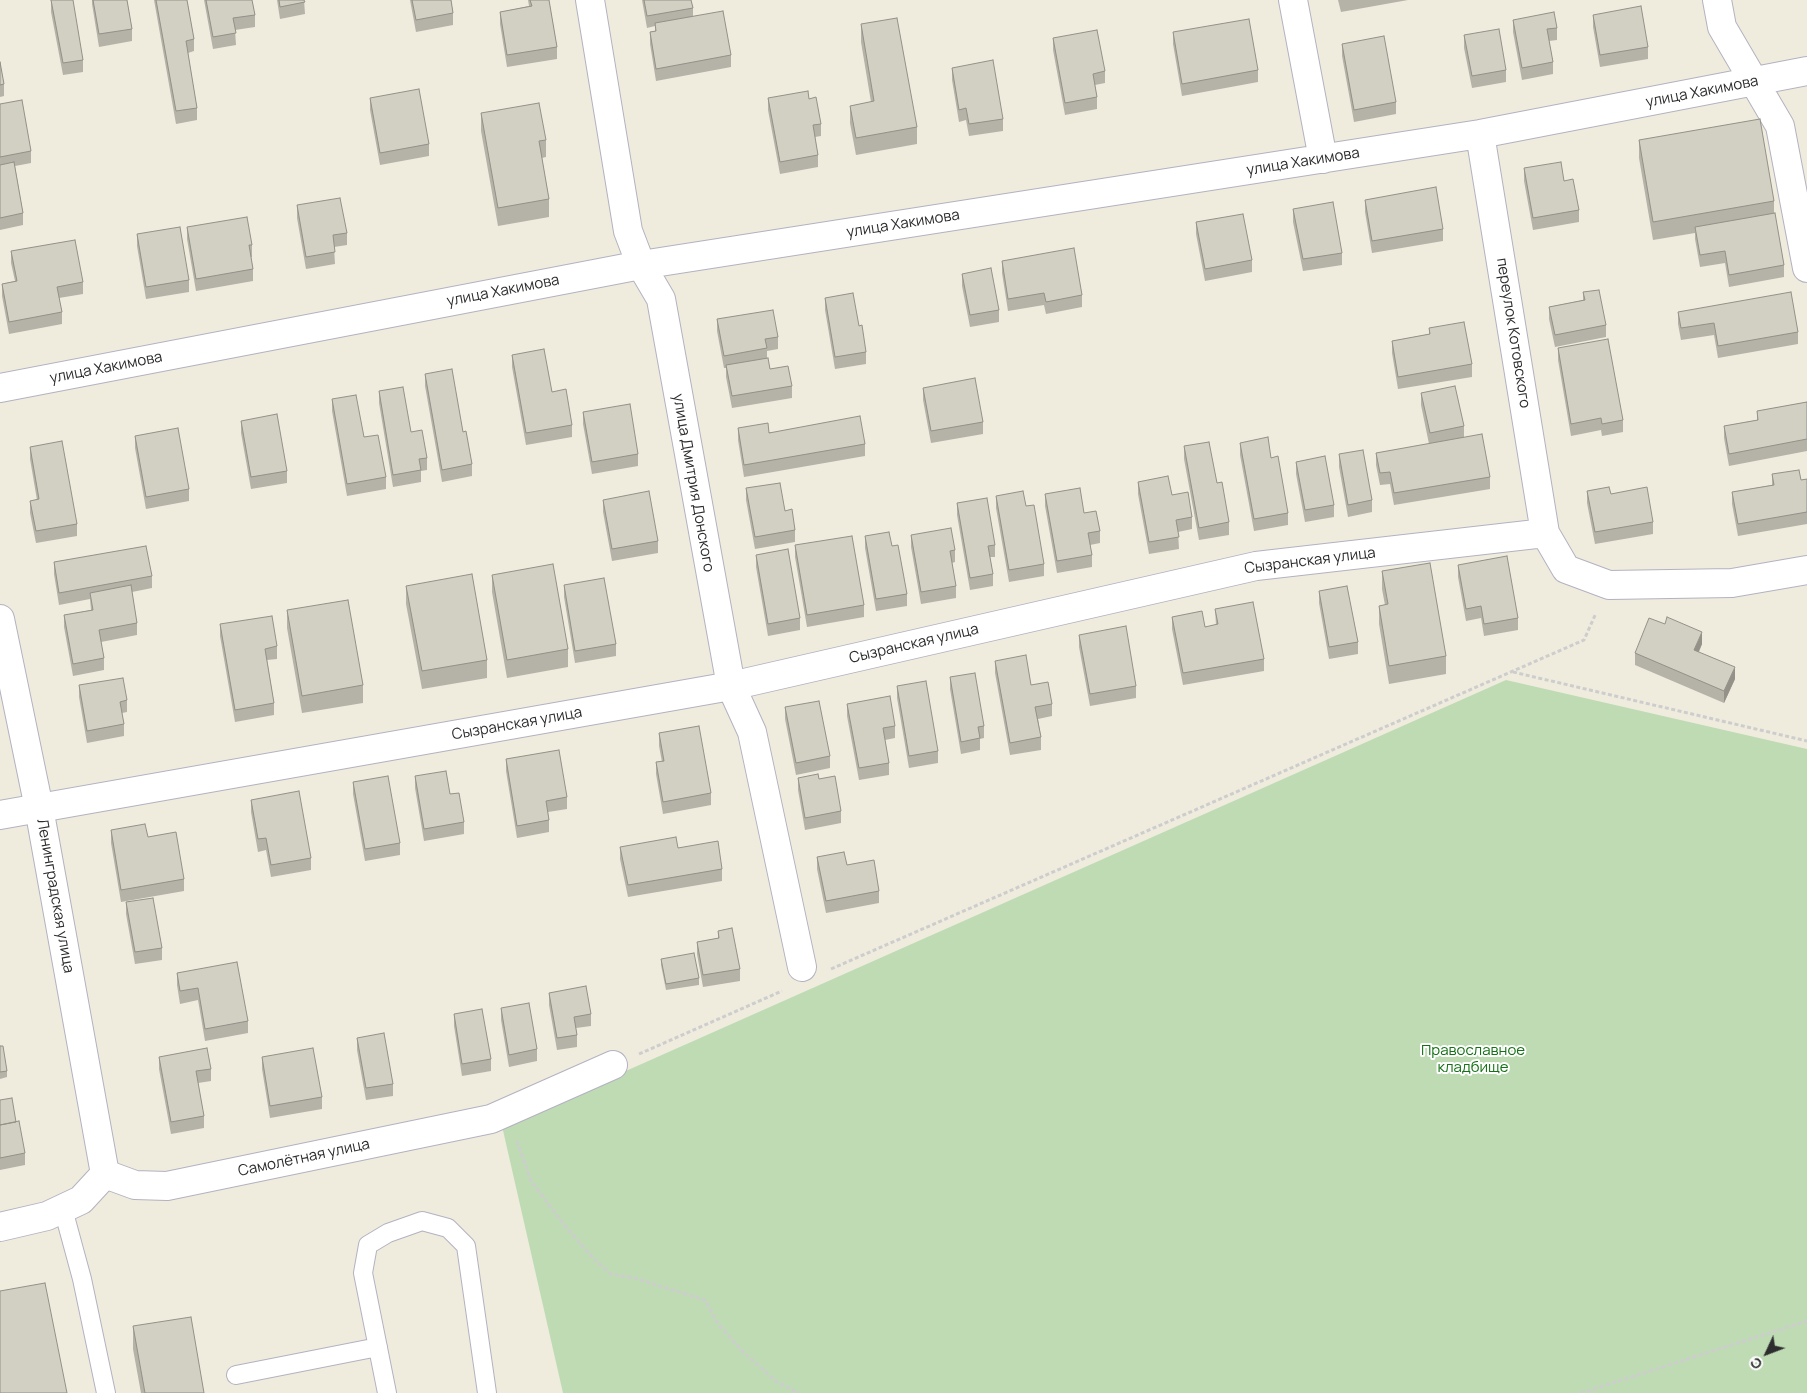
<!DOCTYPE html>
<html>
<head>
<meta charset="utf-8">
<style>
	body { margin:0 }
	#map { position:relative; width:1807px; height:1393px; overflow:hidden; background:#efecde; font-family:Manrope,sans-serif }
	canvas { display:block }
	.north { position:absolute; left:1742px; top:1328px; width:50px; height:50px; -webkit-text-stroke:4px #fff; paint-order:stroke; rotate:227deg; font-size:14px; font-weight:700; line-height:20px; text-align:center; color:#2d2d2d }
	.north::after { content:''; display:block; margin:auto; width:18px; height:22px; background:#2d2d2d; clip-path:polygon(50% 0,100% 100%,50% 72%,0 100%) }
</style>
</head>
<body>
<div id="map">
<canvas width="1807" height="1393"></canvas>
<div class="north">С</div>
</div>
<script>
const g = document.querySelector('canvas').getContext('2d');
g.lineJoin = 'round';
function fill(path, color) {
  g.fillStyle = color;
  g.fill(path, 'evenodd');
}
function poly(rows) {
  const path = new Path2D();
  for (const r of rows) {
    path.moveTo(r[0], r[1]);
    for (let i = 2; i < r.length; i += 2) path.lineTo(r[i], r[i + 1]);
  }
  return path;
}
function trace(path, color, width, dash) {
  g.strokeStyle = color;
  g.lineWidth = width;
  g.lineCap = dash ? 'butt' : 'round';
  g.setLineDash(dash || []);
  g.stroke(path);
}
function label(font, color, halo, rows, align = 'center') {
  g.font = font + ' Manrope,sans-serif';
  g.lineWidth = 4;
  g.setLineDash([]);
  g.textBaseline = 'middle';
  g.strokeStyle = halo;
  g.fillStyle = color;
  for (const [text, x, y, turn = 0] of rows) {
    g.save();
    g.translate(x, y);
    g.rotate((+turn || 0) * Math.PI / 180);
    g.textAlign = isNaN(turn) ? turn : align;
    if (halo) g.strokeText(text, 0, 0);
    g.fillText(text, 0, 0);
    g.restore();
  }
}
fill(poly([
	[1506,680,1807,749,1807,1393,563,1393,502,1126]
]), '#bedbb4');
const service = poly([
	[63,1209,82,1279,106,1393],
	[236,1375,378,1347],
	[387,1393,363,1273,368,1245,388,1233,422,1221,448,1228,466,1246,487,1393]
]);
const minor = poly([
	[590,0,628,231,641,265,661,299,731,686,752,732,802,967],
	[1293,0,1323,159],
	[1717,0,1722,27,1780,126,1807,268],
	[1480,134,1545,533],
	[0,388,641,265,1480,134,1807,71],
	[0,815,731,686,1256,566,1545,533,1566,569,1609,585,1732,583,1807,570],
	[105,1174,135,1185,167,1186,491,1119,613,1065]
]);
const tertiary = poly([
	[0,619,39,808,105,1174,81,1200,47,1216,0,1227]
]);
trace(service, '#b3b2c1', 20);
trace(minor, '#b3b2c1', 30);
trace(tertiary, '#b3b2c1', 30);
trace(poly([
	[1513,672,1807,741],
	[831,969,1584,640,1596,613],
	[639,1054,782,991],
	[517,1141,531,1181,565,1226,594,1259,611,1274,634,1278,705,1300,718,1324,742,1351,777,1382,799,1393],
	[1581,1393,1807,1321]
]), '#cdcdcd', 3, [4, 2.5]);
trace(service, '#fff', 18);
trace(minor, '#fff', 28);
trace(tertiary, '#fff', 28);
fill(poly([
	[51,0,83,60,83,72,63,75,51,12],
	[92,0,127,0,132,29,132,41,99,47,92,4],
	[154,0,187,0,194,39,194,51,188,53,197,108,197,120,176,124],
	[204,0,252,0,255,15,255,27,235,30,236,45,213,49],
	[277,0,304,0,305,14,280,19],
	[410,0,451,0,453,13,453,25,416,32],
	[528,0,549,0,557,47,557,59,507,67,500,24,500,12,529,6],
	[642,0,691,0,693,8,693,16,731,55,731,67,656,81,650,44,650,32,655,31,655,26,647,28],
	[1338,0,1408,0,1341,12],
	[1593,15,1648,47,1648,59,1600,67,1593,27],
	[1513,20,1557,28,1557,40,1549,41,1553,62,1553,74,1522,80,1513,32],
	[861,24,917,127,917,144,856,155,850,123,850,106,871,102,861,42],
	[1173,32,1258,70,1258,82,1182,96,1173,44],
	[1464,35,1506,70,1506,82,1472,88,1464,48],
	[1053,38,1105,71,1105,83,1095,85,1097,97,1097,109,1065,115,1053,50],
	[1342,44,1396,102,1396,114,1354,122,1342,56],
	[0,62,4,84,4,96,0,97],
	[952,68,1003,119,1003,131,969,136,966,120,959,122,952,80],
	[370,98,429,144,429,156,380,165,370,110],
	[768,98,809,99,821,124,821,136,815,137,818,155,818,167,780,174,768,110],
	[0,104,31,151,31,163,15,166,23,213,23,225,0,230],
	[481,113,546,140,546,157,542,158,549,199,549,217,498,226,481,131],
	[1639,140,1774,201,1774,213,1784,265,1784,277,1729,287,1725,263,1700,267,1695,239,1695,233,1653,240,1639,158],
	[1524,168,1564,181,1579,210,1579,222,1533,230,1524,181],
	[1365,200,1443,229,1443,241,1372,253,1365,212],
	[297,205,347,233,347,245,334,247,335,264,306,269,297,218],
	[1293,209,1342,253,1342,265,1303,271,1293,222],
	[1196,222,1252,260,1252,272,1205,281,1196,234],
	[187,227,252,245,252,257,251,257,253,269,253,281,196,291,187,239],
	[137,234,189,280,189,292,146,299,137,246],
	[11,251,83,282,83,294,59,298,62,312,62,324,9,334,2,296,2,284,15,281,11,263],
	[1002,261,1082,295,1082,307,1046,314,1044,305,1008,311,1002,273],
	[962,274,999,310,999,322,970,327,962,286],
	[1583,292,1606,325,1606,337,1555,347,1549,319,1549,307,1583,300],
	[825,298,866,352,866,364,835,369,825,310],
	[1678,312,1798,332,1798,344,1718,358,1714,335,1681,340,1678,324],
	[717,319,778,337,778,349,767,351,767,358,770,369,792,386,792,398,732,408,726,377,726,368,724,368,717,331],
	[1429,328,1472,364,1472,377,1398,389,1392,353,1392,341,1429,334],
	[1558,348,1623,420,1623,432,1602,436,1601,430,1571,436,1558,360],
	[512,355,552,392,572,425,572,437,526,445,512,367],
	[425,374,463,432,472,464,472,476,442,482,425,386],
	[923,388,983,422,983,434,931,443,923,400],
	[379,391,411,432,427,458,427,470,421,471,421,482,393,487,379,403],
	[1421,393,1464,426,1464,437,1490,477,1490,489,1394,505,1390,484,1380,485,1376,465,1376,453,1429,444,1421,405],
	[332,399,364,437,386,477,386,489,347,496,332,411],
	[1807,402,1807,451,1729,466,1724,438,1724,426,1757,420,1757,411],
	[583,412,638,454,638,466,592,474,583,424],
	[241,421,287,471,287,483,251,489,241,433],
	[738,428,865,444,865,456,744,477,738,440],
	[135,436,189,489,189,501,146,509,135,448],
	[1240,443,1271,458,1288,513,1288,525,1254,531,1240,455],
	[1184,446,1217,483,1229,522,1229,535,1199,540,1184,459],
	[30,447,77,524,77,536,36,543,30,513,30,501,37,500,30,459],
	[1339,454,1372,500,1372,512,1348,517,1339,467],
	[1296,462,1334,505,1334,517,1305,522,1296,474],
	[1772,474,1801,480,1807,479,1807,524,1738,536,1732,504,1732,492,1772,485],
	[1138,482,1172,495,1192,517,1192,529,1178,532,1179,549,1149,554,1138,494],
	[746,488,785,511,795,530,795,542,755,549,746,500],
	[1587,491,1611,494,1653,522,1653,534,1595,544,1587,503],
	[1045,494,1084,513,1100,531,1100,543,1090,545,1092,555,1092,567,1057,573,1045,506],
	[996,496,1026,506,1044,564,1044,576,1009,582,996,508],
	[603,500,658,541,658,553,612,561,603,512],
	[957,503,995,545,995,557,990,557,993,574,993,586,970,590,957,515],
	[911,535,955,550,955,562,952,563,956,586,956,598,921,604,911,547],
	[865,536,892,546,907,594,907,606,876,611,865,548],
	[795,545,864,605,864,617,807,627,795,557],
	[756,555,800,618,800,630,768,636,756,567],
	[54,562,152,576,152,588,132,592,137,623,137,635,101,642,104,658,104,670,73,676,64,627,64,615,91,610,90,599,59,605,54,574],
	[1458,565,1518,618,1518,630,1484,636,1481,618,1466,621,1458,577],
	[1382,571,1446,656,1446,674,1389,684,1379,624,1379,606,1385,605,1382,589],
	[492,575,568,649,568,667,507,678,492,592],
	[564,585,616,644,616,656,575,663,564,597],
	[406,586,487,660,487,678,422,689,406,604],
	[1319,591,1358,642,1358,654,1329,659,1319,603],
	[1215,609,1264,659,1264,671,1183,685,1172,629,1172,617,1205,627,1216,625],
	[287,610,363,685,363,703,302,713,287,628],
	[220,624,277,646,277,659,267,660,274,703,274,715,235,722,220,636],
	[1079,635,1136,686,1136,698,1090,706,1079,647],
	[1702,644,1699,652,1735,679,1724,703,1635,665,1635,653],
	[995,661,1031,685,1052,704,1052,716,1038,719,1041,737,1041,750,1010,755,995,673],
	[950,677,984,726,984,738,980,739,980,750,961,754,950,689],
	[79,685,127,700,127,712,122,713,124,724,124,736,87,743,79,697],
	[897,686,938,751,938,763,909,768,897,698],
	[847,704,895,726,895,738,885,740,889,763,889,775,859,780,847,716],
	[785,707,830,756,830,768,796,775,785,719],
	[659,733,711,793,711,805,663,814,656,774,656,762,662,762,659,746],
	[506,759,567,797,567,809,548,812,549,820,549,832,517,838,506,771],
	[415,776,450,794,464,822,464,834,424,841,415,788],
	[798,778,819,779,841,811,841,823,805,830,798,790],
	[353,782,400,843,400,855,365,861,353,794],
	[251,800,311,858,311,870,271,877,266,850,258,852,251,812],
	[111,830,148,837,184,879,184,891,121,902,111,843],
	[620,847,678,848,722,869,722,881,628,897,620,859],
	[817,857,847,865,879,891,879,903,826,913,817,869],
	[126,902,162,948,162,960,135,964,126,914],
	[718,931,740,969,740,981,703,987,697,954,697,942,718,938],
	[661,959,699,978,699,985,666,990,661,965],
	[177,973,248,1021,248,1033,205,1041,198,1000,180,1004,177,985],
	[549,993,591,1014,591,1026,576,1028,577,1035,577,1047,557,1050,549,1005],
	[501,1008,537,1049,537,1061,509,1067,501,1020],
	[454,1014,491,1059,491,1071,462,1076,454,1026],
	[357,1038,393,1084,393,1096,366,1100,357,1050],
	[0,1046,7,1071,7,1077,0,1079],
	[159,1057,211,1069,211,1081,198,1083,204,1116,204,1128,171,1134,159,1069],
	[262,1057,322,1097,322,1109,270,1118,262,1069],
	[0,1100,16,1122,25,1153,25,1165,0,1170],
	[133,1326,204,1393,141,1393,133,1349]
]), '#b5b2a8');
fill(poly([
	[1702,632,1702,644,1694,662,1694,650],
	[1735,667,1735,679,1724,703,1724,691]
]), '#939188');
const building = poly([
	[51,0,73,0,83,60,63,63,51,0],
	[93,0,127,0,132,29,99,34,93,0],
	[156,0,187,0,194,39,186,41,197,108,176,111,156,0],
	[206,0,252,0,255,15,233,18,236,33,213,37,206,0],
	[279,0,304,0,305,2,280,7,279,0],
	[412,0,451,0,453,13,416,20,412,0],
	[530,0,549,0,557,47,507,55,500,12,532,6,530,0],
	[644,0,691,0,693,8,647,16,644,0],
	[1641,6,1648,47,1600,55,1593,15,1641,6],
	[723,11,731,55,656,69,650,32,656,31,655,23,723,11],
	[1554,12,1557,28,1547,29,1553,62,1522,68,1513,20,1554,12],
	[897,18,917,127,856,138,850,106,874,101,861,24,897,18],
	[1249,19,1258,70,1182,84,1173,32,1249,19],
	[1499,29,1506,70,1472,76,1464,35,1499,29],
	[1097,30,1105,71,1093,74,1097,97,1065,103,1053,38,1097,30],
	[1384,36,1396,102,1354,110,1342,44,1384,36],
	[993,60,1003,119,969,124,966,108,959,110,952,68,993,60],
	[0,62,4,84,0,85,0,62],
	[419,89,429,144,380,153,370,98,419,89],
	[808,91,809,99,816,97,821,124,813,125,818,155,780,162,768,98,808,91],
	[22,100,31,151,0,157,0,104,22,100],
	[539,103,546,140,539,141,549,199,498,208,481,113,539,103],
	[1760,119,1774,201,1653,222,1639,140,1760,119],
	[14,162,23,213,0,218,0,165,14,162],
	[1561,162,1564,181,1573,179,1579,210,1533,218,1524,168,1561,162],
	[1436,187,1443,229,1372,241,1365,200,1436,187],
	[340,198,347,233,333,235,335,252,306,257,297,205,340,198],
	[1333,202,1342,253,1303,259,1293,209,1333,202],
	[1775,213,1784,265,1729,275,1725,251,1700,255,1695,227,1775,213],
	[1243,214,1252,260,1205,269,1196,222,1243,214],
	[247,217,252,245,249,245,253,269,196,279,187,227,247,217],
	[180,227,189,280,146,287,137,234,180,227],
	[75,240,83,282,57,287,62,312,9,322,2,284,17,281,11,251,75,240],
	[1074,248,1082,295,1046,302,1044,293,1008,299,1002,261,1074,248],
	[991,268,999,310,970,315,962,274,991,268],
	[1599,290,1606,325,1555,335,1549,307,1585,300,1583,292,1599,290],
	[1791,292,1798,332,1718,346,1714,323,1681,328,1678,312,1791,292],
	[853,293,859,326,862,325,866,352,835,357,825,298,853,293],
	[773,310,778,337,765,339,767,348,724,356,717,319,773,310],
	[1464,322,1472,364,1398,377,1392,341,1430,334,1429,328,1464,322],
	[1608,339,1623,420,1602,424,1601,418,1571,424,1558,348,1608,339],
	[544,349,552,392,566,389,572,425,526,433,512,355,544,349],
	[768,358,770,369,788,366,792,386,732,396,726,365,768,358],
	[452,369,463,432,466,431,472,464,442,470,425,374,452,369],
	[975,378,983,422,931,431,923,388,975,378],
	[1455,386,1464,426,1430,433,1421,393,1455,386],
	[403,387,411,432,422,430,427,458,419,459,421,470,393,475,379,391,403,387],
	[356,395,364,437,378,435,386,477,347,484,332,399,356,395],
	[1807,402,1807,439,1729,454,1724,426,1758,420,1757,411,1807,402],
	[630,404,638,454,592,462,583,412,630,404],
	[277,414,287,471,251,477,241,421,277,414],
	[860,416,865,444,744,465,738,428,768,423,769,433,860,416],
	[178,428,189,489,146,497,135,436,178,428],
	[1482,434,1490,477,1394,493,1390,472,1380,473,1376,453,1482,434],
	[1268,437,1271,458,1278,456,1288,513,1254,519,1240,443,1268,437],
	[62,441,77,524,36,531,30,501,39,499,30,447,62,441],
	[1209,442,1217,483,1222,482,1229,522,1199,528,1184,446,1209,442],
	[1363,450,1372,500,1348,505,1339,454,1363,450],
	[1325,456,1334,505,1305,510,1296,462,1325,456],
	[1799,470,1801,480,1807,479,1807,512,1738,524,1732,492,1774,485,1772,474,1799,470],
	[1168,476,1172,495,1188,492,1192,517,1176,520,1179,537,1149,542,1138,482,1168,476],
	[780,483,785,511,792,509,795,530,755,537,746,488,780,483],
	[1609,487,1611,494,1647,487,1653,522,1595,532,1587,491,1609,487],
	[1080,488,1084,513,1096,511,1100,531,1088,533,1092,555,1057,561,1045,494,1080,488],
	[649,491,658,541,612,549,603,500,649,491],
	[1023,491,1026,506,1034,505,1044,564,1009,570,996,496,1023,491],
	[987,498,995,545,988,546,993,574,970,578,957,503,987,498],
	[951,528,955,550,950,551,956,586,921,592,911,535,951,528],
	[889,532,892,546,898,545,907,594,876,599,865,536,889,532],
	[852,536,864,605,807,615,795,545,852,536],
	[146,546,152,576,59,593,54,562,146,546],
	[788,549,800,618,768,624,756,555,788,549],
	[1507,556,1518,618,1484,624,1481,606,1466,609,1458,565,1507,556],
	[1430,563,1446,656,1389,666,1379,606,1388,604,1382,571,1430,563],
	[553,564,568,649,507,660,492,575,553,564],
	[472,574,487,660,422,671,406,586,472,574],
	[604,578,616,644,575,651,564,585,604,578],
	[131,585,137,623,99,630,104,658,73,664,64,615,93,610,90,593,131,585],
	[1347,586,1358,642,1329,647,1319,591,1347,586],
	[348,600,363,685,302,696,287,610,348,600],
	[1253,602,1264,659,1183,673,1172,617,1202,611,1205,627,1218,624,1215,609,1253,602],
	[272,616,277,646,265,649,274,703,235,710,220,624,272,616],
	[1667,617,1702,632,1694,650,1735,667,1724,691,1635,653,1649,618,1665,624,1667,617],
	[1126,626,1136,686,1090,694,1079,635,1126,626],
	[1026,655,1031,685,1048,682,1052,704,1035,707,1041,737,1010,743,995,661,1026,655],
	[975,673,984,726,978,727,980,738,961,742,950,677,975,673],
	[123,678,127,700,120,702,124,724,87,731,79,685,123,678],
	[926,681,938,751,909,756,897,686,926,681],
	[890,696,895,726,883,728,889,763,859,768,847,704,890,696],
	[819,701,830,756,796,763,785,707,819,701],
	[699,726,711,793,663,802,656,762,664,761,659,733,699,726],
	[559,750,567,797,546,801,549,820,517,826,506,759,559,750],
	[446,771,450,794,459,793,464,822,424,829,415,776,446,771],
	[818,774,819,779,835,776,841,811,805,818,798,778,818,774],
	[388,776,400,843,365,849,353,782,388,776],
	[299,791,311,858,271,865,266,838,258,839,251,800,299,791],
	[145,824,148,837,176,832,184,879,121,890,111,830,145,824],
	[676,837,678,848,718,841,722,869,628,885,620,847,676,837],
	[844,852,847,865,874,860,879,891,826,901,817,857,844,852],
	[153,898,162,948,135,952,126,902,153,898],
	[732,928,740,969,703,975,697,942,719,938,718,931,732,928],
	[694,953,699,978,666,984,661,959,694,953],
	[237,962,248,1021,205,1029,198,988,180,991,177,973,237,962],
	[586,986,591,1014,574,1017,577,1035,557,1038,549,993,586,986],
	[529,1003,537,1049,509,1055,501,1008,529,1003],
	[482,1009,491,1059,462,1064,454,1014,482,1009],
	[384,1033,393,1084,366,1088,357,1038,384,1033],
	[0,1046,3,1046,7,1071,0,1072,0,1046],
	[207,1048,211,1069,196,1071,204,1116,171,1122,159,1057,207,1048],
	[313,1048,322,1097,270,1106,262,1057,313,1048],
	[12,1098,16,1122,0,1125,0,1100,12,1098],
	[19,1121,25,1153,0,1158,0,1125,19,1121],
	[45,1283,67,1393,0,1393,0,1291,45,1283],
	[191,1317,204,1393,145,1393,133,1326,191,1317]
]);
fill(building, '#d2cfc3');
trace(building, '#939188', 1);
label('15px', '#2d2d2d', '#fff', [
	["улица Хакимова",1702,92,-11],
	["улица Хакимова",1303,162,-9],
	["улица Хакимова",903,224,-9],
	["улица Хакимова",503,291,-11],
	["переулок Котовского",1513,333,81],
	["улица Хакимова",106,368,-11],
	["улица Дмитрия Донского",693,483,80],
	["Сызранская улица",1310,561,-7],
	["Сызранская улица",914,644,-13],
	["Сызранская улица",517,724,-10],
	["Ленинградская улица",55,896,80],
	["Самолётная улица",304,1158,-12]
]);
label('15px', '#147215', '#fff', [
	["Православное",1473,1051],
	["кладбище",1473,1068]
]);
</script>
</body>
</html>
